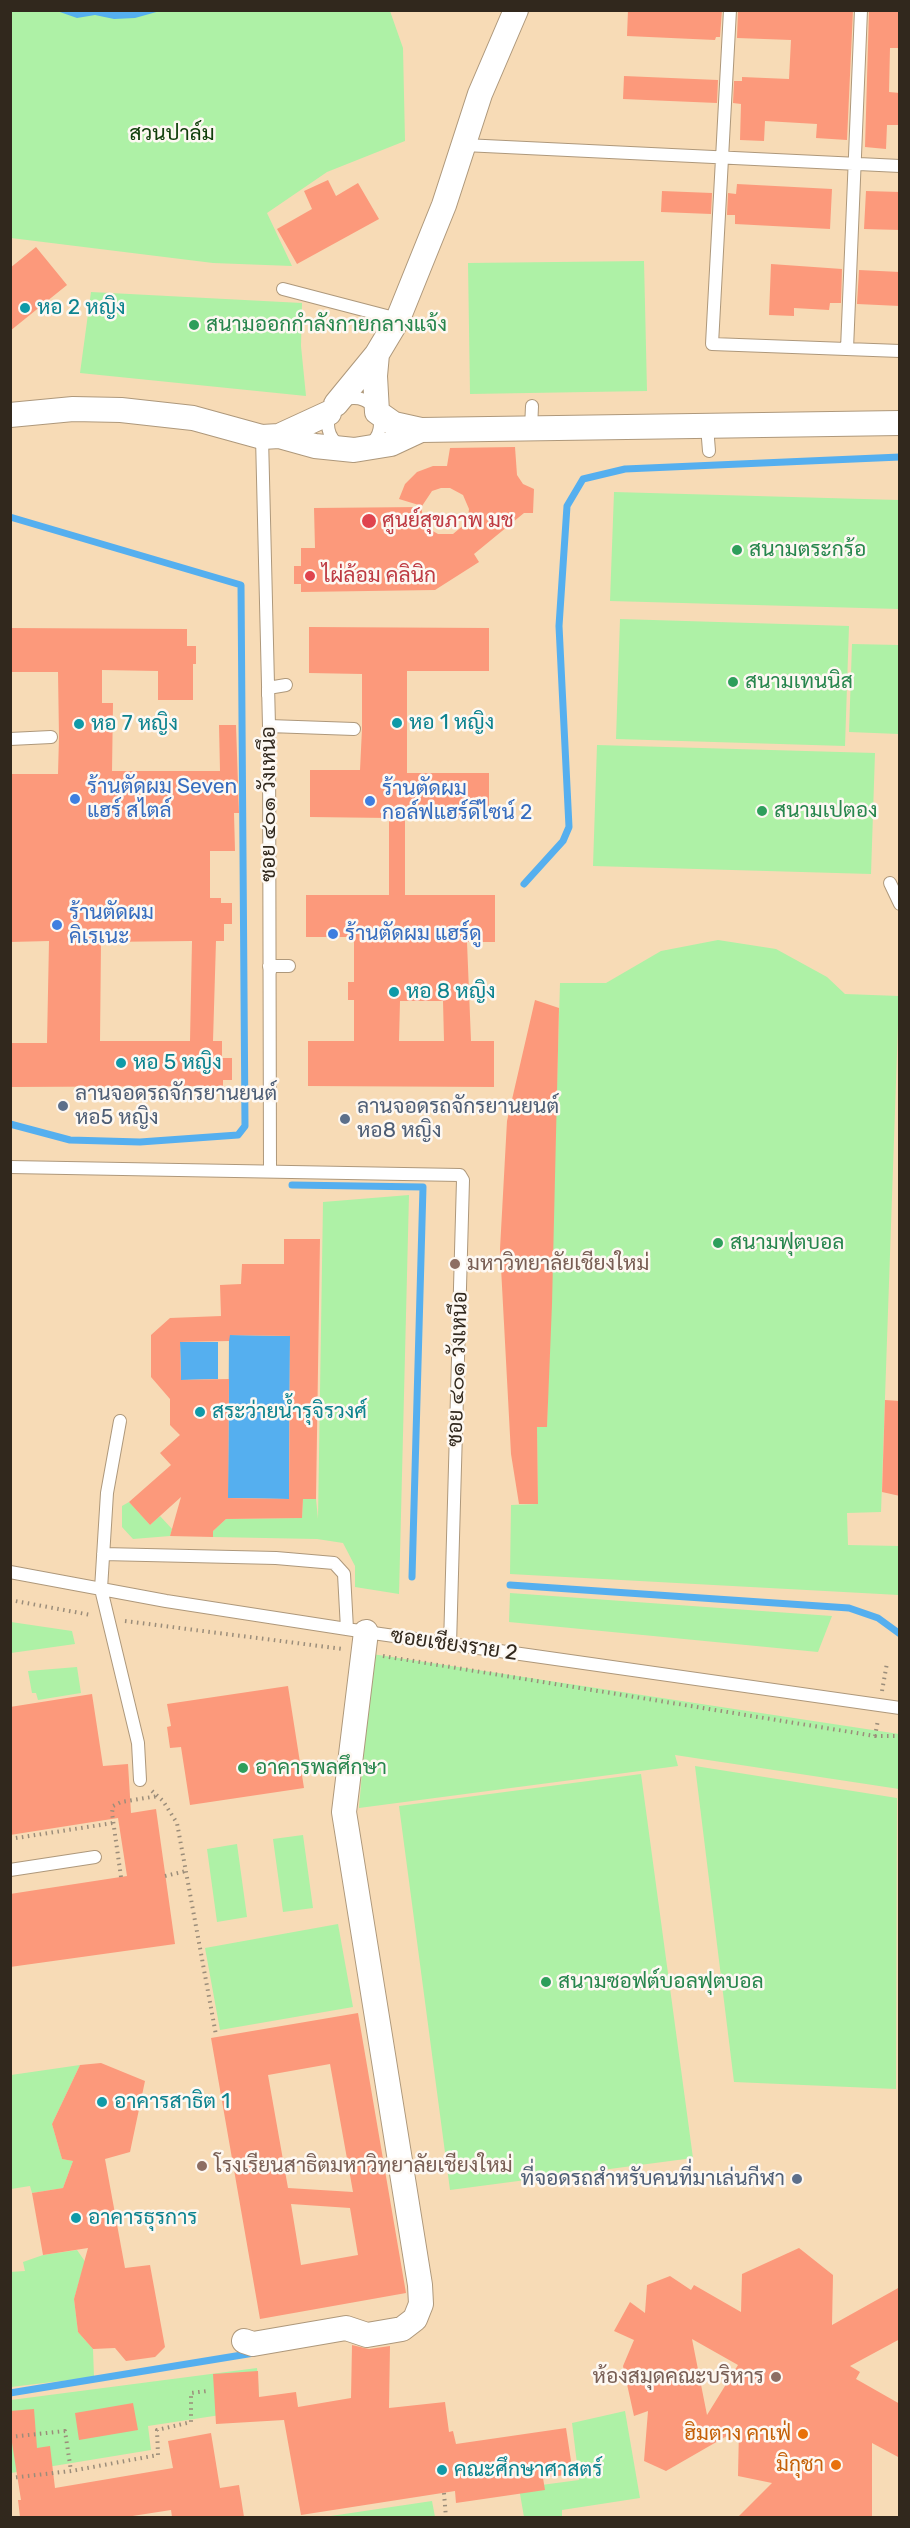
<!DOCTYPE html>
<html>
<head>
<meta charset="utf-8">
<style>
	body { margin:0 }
	#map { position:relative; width:910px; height:2528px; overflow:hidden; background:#fce9d0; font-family:Rubik,sans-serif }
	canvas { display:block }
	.frame { position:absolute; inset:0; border:12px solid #31281d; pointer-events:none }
</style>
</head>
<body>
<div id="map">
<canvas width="910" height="2528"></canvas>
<div class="frame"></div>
</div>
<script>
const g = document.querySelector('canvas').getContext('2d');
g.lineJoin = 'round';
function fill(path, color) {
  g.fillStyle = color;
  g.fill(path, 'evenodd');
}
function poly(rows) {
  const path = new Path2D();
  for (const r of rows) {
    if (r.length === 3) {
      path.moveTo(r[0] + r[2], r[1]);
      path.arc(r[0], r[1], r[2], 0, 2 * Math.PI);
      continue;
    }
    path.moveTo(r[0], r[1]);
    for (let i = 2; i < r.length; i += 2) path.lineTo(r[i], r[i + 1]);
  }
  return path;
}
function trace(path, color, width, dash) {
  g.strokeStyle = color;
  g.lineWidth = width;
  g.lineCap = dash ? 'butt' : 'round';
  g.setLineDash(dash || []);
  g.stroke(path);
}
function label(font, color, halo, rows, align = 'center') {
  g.font = font + ' Rubik,Sarabun,sans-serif';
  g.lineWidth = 5;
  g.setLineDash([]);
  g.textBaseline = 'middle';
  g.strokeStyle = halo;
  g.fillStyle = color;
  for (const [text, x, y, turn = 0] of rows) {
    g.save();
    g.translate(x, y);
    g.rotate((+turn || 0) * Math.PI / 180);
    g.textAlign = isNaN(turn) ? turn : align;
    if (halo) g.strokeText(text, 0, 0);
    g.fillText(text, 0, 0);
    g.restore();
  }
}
fill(poly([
	[11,11,899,11,899,2517,11,2518]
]), '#f7dbb6');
fill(poly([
	[11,11,390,11,403,48,405,141,327,172,267,213,292,266,213,263,11,238],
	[644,261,647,391,470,394,468,263],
	[91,292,302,303,301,346,306,396,80,373],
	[614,492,899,500,899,609,610,601],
	[620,619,849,626,845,746,616,739],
	[852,644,899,645,899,734,849,732],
	[597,745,875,753,871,874,593,866],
	[718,940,776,949,827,977,845,994,899,996,881,1512,847,1513,848,1545,899,1546,899,1595,510,1574,511,1505,538,1504,537,1427,547,1427,560,983,606,983,661,951],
	[409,1195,399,1594,355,1587,355,1566,343,1543,317,1539,213,1537,213,1531,226,1519,302,1518,303,1499,316,1499,318,1519,323,1202],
	[129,1502,150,1525,160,1516,172,1529,170,1536,133,1539,122,1527,122,1506],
	[510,1593,832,1616,818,1652,509,1622],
	[11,1622,72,1631,75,1644,11,1653],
	[372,1654,899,1734,899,1789,675,1755,678,1766,359,1808],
	[77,1667,81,1693,38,1700,36,1693,32,1693,28,1671],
	[695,1766,897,1798,896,2089,734,2082],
	[641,1774,693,2158,450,2190,399,1806],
	[303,1835,313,1908,283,1912,273,1839],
	[237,1844,247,1917,217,1922,207,1849],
	[338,1924,353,2007,220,2030,205,1948],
	[80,2065,52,2124,62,2159,73,2161,63,2188,32,2193,30,2186,11,2189,11,2075],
	[77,2250,93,2273,81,2275,74,2299,78,2332,93,2349,94,2377,11,2387,10,2272,25,2271,23,2262,43,2255],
	[257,2368,260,2409,148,2426,151,2450,11,2473,11,2400],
	[625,2411,640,2498,562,2510,562,2517,524,2517,519,2488,579,2480,572,2423],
	[432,2501,435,2517,324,2517]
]), '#aef1a6');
fill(poly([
	[57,11,160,11,135,18,114,19,95,15,77,18],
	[229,1335,290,1336,289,1499,228,1498],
	[180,1342,218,1342,218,1379,181,1380]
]), '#55afef');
trace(poly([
	[10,517,241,585,245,1126,238,1135,140,1142,70,1140,10,1124],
	[524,884,563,841,569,827,559,626,567,506,583,479,625,469,900,457],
	[292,1185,423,1187,412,1577],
	[510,1585,849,1608,878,1618,900,1634],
	[10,2393,254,2353]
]), '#55afef', 7);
fill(poly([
	[628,10,722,10,720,37,716,37,715,40,627,36],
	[738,10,853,10,847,140,816,138,817,124,765,121,764,141,740,140,741,104,733,103,734,81,742,81,742,77,789,79,791,40,737,38],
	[869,10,900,10,900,48,890,48,889,92,900,93,900,125,887,125,886,149,865,147],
	[624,76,718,80,717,103,623,99],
	[328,180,336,196,358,183,379,219,297,264,277,229,312,209,304,191],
	[737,184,832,189,830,229,735,224,735,215,727,215,728,193,736,194],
	[662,191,712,193,711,214,661,212],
	[866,191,900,192,900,230,864,229],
	[36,247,67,285,10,331,10,268],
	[771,264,842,269,841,303,830,303,829,310,794,308,794,316,769,315],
	[859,270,900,272,900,306,857,304],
	[515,447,517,475,523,484,534,489,533,513,524,513,474,554,479,562,435,590,301,592,301,584,294,584,294,566,301,566,301,548,315,548,314,508,422,507,422,515,431,530,438,534,453,534,465,524,468,517,469,509,463,495,450,488,441,488,432,491,422,506,399,499,405,484,417,472,433,466,447,466,450,448],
	[309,627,489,628,489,671,407,671,407,773,489,773,489,818,405,818,405,895,495,895,495,942,467,942,471,1041,494,1041,494,1087,308,1086,308,1041,354,1041,354,1000,348,1000,348,982,354,982,354,937,306,937,306,895,389,895,389,818,310,817,310,770,360,770,362,729,362,674,309,673],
	[400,1001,443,1001,444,1041,399,1041],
	[10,628,187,629,187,646,196,646,196,664,193,664,193,700,158,700,158,671,102,670,102,703,113,703,112,771,220,771,219,725,236,725,239,813,234,813,235,851,210,851,210,898,221,898,221,903,232,903,232,924,224,924,224,941,216,941,213,1041,222,1041,222,1058,232,1058,232,1080,223,1080,223,1086,10,1087,10,1043,47,1043,49,941,10,942,10,774,58,774,59,737,58,672,10,672],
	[192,941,190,1041,100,1041,101,942],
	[535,1000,559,1008,552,1304,547,1427,537,1427,538,1504,519,1504,511,1454,500,1249,507,1121],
	[284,1239,320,1239,316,1499,303,1499,302,1518,226,1519,213,1531,213,1537,170,1536,181,1497,150,1525,129,1502,171,1465,160,1453,180,1435,170,1425,170,1399,151,1377,151,1335,170,1318,221,1316,220,1285,241,1284,242,1264,284,1264],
	[230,1335,290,1336,289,1499,228,1498,229,1379,181,1380,180,1342,229,1341],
	[885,1400,900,1401,900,1496,882,1492],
	[288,1686,304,1788,190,1805,181,1747,170,1748,167,1727,171,1726,167,1704],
	[92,1694,103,1766,128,1764,131,1813,156,1809,175,1944,10,1967,10,1894,127,1876,118,1818,10,1835,10,1707],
	[358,2013,406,2293,260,2319,211,2038],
	[330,2064,353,2192,288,2188,268,2075],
	[291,2204,350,2208,358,2255,301,2265],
	[101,2063,145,2081,130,2152,105,2159,125,2268,150,2265,165,2347,155,2357,126,2361,115,2348,93,2349,78,2332,74,2299,88,2248,43,2255,32,2193,63,2188,73,2161,62,2159,52,2124,80,2065],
	[799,2248,833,2275,832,2325,900,2287,900,2339,850,2366,860,2372,856,2379,900,2404,900,2458,872,2443,872,2517,738,2517,772,2483,738,2476,739,2429,666,2471,644,2461,648,2411,634,2416,623,2366,634,2340,614,2331,630,2302,645,2313,647,2285,670,2276,691,2290,694,2285,741,2312,742,2274],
	[692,2339,738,2365,707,2415],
	[352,2345,369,2349,390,2346,389,2408,445,2402,449,2432,453,2431,456,2444,566,2428,573,2474,543,2478,545,2490,456,2503,455,2491,301,2515,284,2420,216,2424,213,2374,258,2371,259,2397,296,2392,298,2407,351,2398],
	[133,2403,138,2430,79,2440,75,2413],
	[34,2409,37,2448,50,2446,55,2488,173,2468,168,2441,211,2433,220,2488,239,2485,244,2517,172,2517,171,2510,126,2517,20,2517,18,2500,21,2500,10,2430,10,2411]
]), '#fc997b');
const service = poly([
	[730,10,712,344,900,351],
	[464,145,900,166],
	[283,289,398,319],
	[847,349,861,10],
	[354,424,26],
	[532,406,531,429,534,429],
	[262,437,269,726,270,1171],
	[709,451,707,426,712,426],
	[268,696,268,688,286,685],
	[269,726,354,729],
	[10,739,51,737],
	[890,883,900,904],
	[270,972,269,966,289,966],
	[10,1167,460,1175,463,1180,450,1645],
	[120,1421,107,1493,101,1589,138,1743,140,1780],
	[103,1554,276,1558,334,1563,344,1574,347,1629],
	[10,1572,166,1601,366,1632,900,1708],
	[10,1870,95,1857]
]);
const minor = poly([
	[377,354,375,376,377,412,394,424,421,430,900,423],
	[336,404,377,354,398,319,444,205,480,94,516,10],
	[10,415,73,409,121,410,193,418,262,437,279,436,329,413],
	[279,436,315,446,354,450,391,444,421,430],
	[244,2341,253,2344,346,2328,367,2335,402,2329,415,2319,421,2304,420,2285,344,1812,366,1632]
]);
trace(service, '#ae987b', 14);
trace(minor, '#ae987b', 26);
trace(poly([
	[10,1600,91,1615],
	[125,1621,343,1649],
	[383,1656,875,1736,878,1720],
	[882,1691,887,1663],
	[875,1736,900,1736],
	[152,1791,163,1801,177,1823,216,2035],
	[10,1839,113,1823],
	[165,1876,186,1871],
	[121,1877,112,1813,113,1806,121,1802,158,1796],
	[10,2437,65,2431,71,2471],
	[10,2478,71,2471,158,2455,157,2430,191,2422,191,2393,207,2391],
	[444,2493,446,2518]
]), '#9b8d7a', 4, [1.5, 4.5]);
trace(service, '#fff', 12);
trace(minor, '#fff', 24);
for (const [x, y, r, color] of [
	[25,308,6,"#0f9aa8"],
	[194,325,6,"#2e9e5b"],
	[369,521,8,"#e0444e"],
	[737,550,6,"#2e9e5b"],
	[310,576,6,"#e0444e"],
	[733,682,6,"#2e9e5b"],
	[397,723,6,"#0f9aa8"],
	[79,724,6,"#0f9aa8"],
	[75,799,6,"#3f7fe0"],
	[370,801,6,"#3f7fe0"],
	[762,811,6,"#2e9e5b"],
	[57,925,6,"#3f7fe0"],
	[333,934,6,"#3f7fe0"],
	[394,992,6,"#0f9aa8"],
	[121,1063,6,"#0f9aa8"],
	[63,1106,6,"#5c6f8a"],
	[345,1119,6,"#5c6f8a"],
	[718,1243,6,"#2e9e5b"],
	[455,1264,6,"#8d6e63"],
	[200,1412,6,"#0f9aa8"],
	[243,1768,6,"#2e9e5b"],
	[546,1982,6,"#2e9e5b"],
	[102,2102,6,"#0f9aa8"],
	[202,2166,6,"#8d6e63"],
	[797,2179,6,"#5c6f8a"],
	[76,2218,6,"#0f9aa8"],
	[776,2377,6,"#8d6e63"],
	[803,2434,6,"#e8710a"],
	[836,2465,6,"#e8710a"],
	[442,2470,6,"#0f9aa8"]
]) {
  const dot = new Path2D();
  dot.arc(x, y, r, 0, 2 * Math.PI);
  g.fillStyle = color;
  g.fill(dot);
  trace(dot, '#fdf8f2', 2);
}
label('21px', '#11400c', '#fdf8f2', [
	["สวนปาล์ม",172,134]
]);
label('21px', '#0d838f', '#fdf8f2', [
	["หอ 2 หญิง",37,308],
	["หอ 1 หญิง",409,723],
	["หอ 7 หญิง",91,724],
	["หอ 8 หญิง",406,992],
	["หอ 5 หญิง",133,1063],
	["สระว่ายน้ำรุจิรวงศ์",212,1412],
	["อาคารสาธิต 1",114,2102],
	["อาคารธุรการ",88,2218],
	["คณะศึกษาศาสตร์",454,2470]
], 'left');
label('21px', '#27864d', '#fdf8f2', [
	["สนามออกกำลังกายกลางแจ้ง",206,325],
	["สนามตระกร้อ",749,550],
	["สนามเทนนิส",745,682],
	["สนามเปตอง",774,811],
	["สนามฟุตบอล",730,1243],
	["อาคารพลศึกษา",255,1768],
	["สนามซอฟต์บอลฟุตบอล",558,1982]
], 'left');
label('21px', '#be3a42', '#fdf8f2', [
	["ศูนย์สุขภาพ มช",382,521],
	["ไผ่ล้อม คลินิก",322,576]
], 'left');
label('21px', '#366cbe', '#fdf8f2', [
	["ร้านตัดผม Seven",87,787],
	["แฮร์ สไตล์",87,811],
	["ร้านตัดผม",382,789],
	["กอล์ฟแฮร์ดีไซน์ 2",382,813],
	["ร้านตัดผม",69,913],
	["คิเรเนะ",69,937],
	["ร้านตัดผม แฮร์ดู",345,934]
], 'left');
label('21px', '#31281d', '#fdf8f2', [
	["ซอย ๔๐๑ วังเหนึอ",269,804,-90],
	["ซอย ๔๐๑ วังเหนึอ",458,1369,-88],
	["ซอยเชียงราย 2",454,1645,8]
]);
label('21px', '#4e5e75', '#fdf8f2', [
	["ลานจอดรถจักรยานยนต์",75,1094],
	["หอ5 หญิง",75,1118],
	["ลานจอดรถจักรยานยนต์",357,1107],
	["หอ8 หญิง",357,1131],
	["ที่จอดรถสำหรับคนที่มาเล่นกีฬา",785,2179,"right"]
], 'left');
label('21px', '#785e54', '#fdf8f2', [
	["มหาวิทยาลัยเชียงใหม่",467,1264],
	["โรงเรียนสาธิตมหาวิทยาลัยเชียงใหม่",214,2166],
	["ห้องสมุดคณะบริหาร",764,2377,"right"]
], 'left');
label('21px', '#c56008', '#fdf8f2', [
	["ฮิมตาง คาเฟ่",791,2434],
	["มิกุชา",824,2465]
], 'right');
</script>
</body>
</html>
